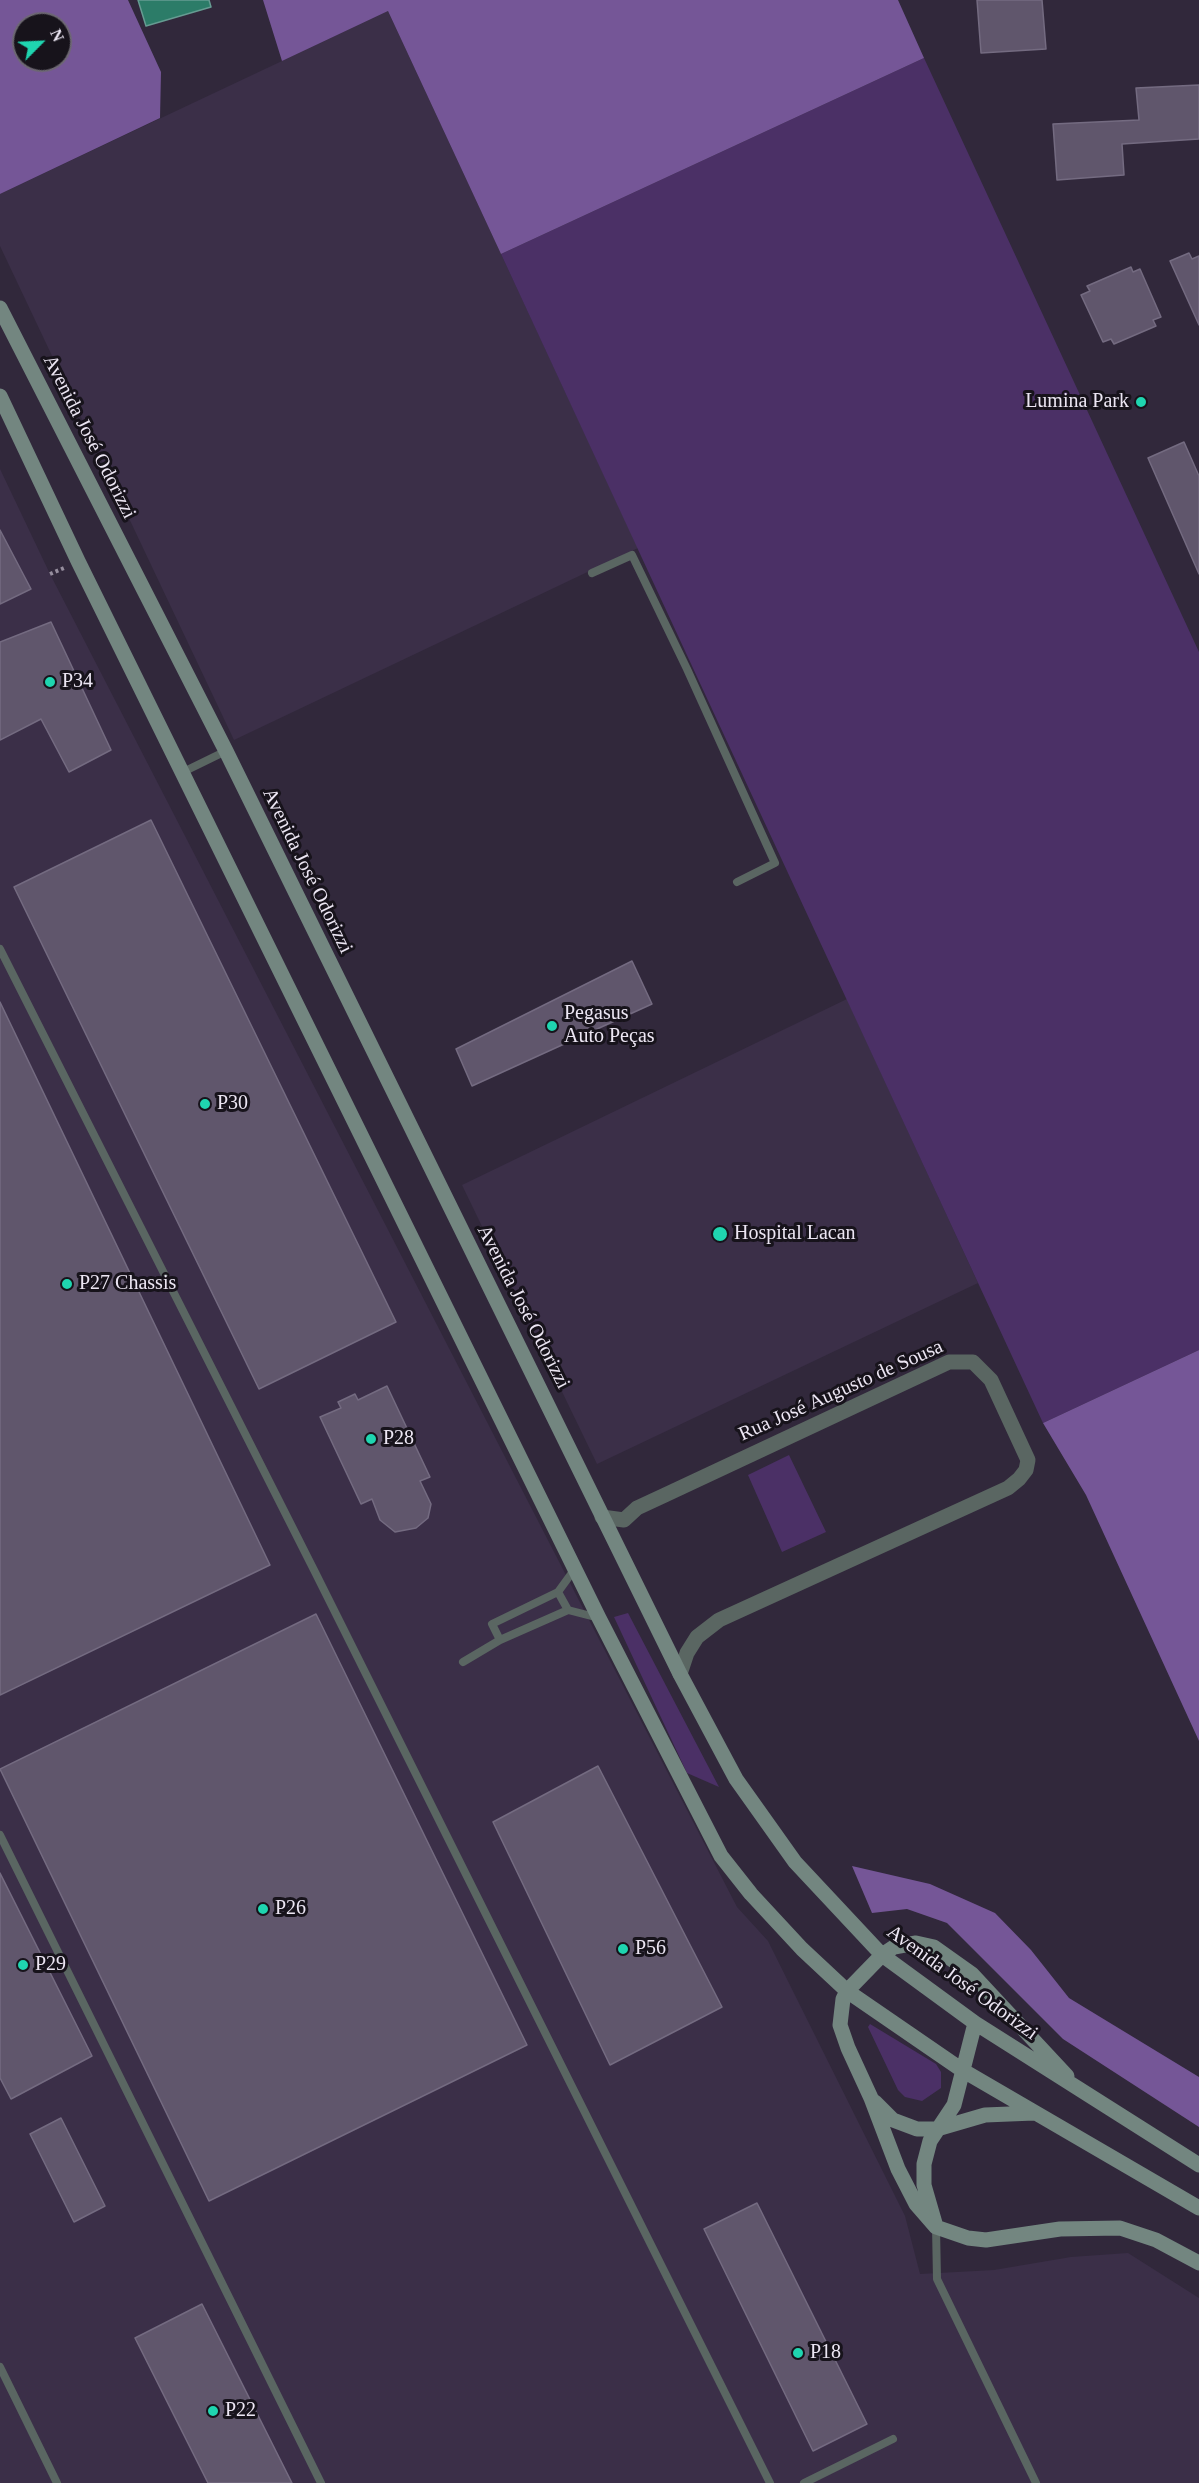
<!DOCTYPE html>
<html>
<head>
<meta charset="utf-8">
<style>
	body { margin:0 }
	#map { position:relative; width:1199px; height:2483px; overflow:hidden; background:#31283b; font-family:"Times New Roman",serif }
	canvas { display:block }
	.north { position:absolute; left:12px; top:12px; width:60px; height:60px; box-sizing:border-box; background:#17131b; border:2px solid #6c6771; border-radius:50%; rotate:66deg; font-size:16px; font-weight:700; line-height:24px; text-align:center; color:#ece6f3 }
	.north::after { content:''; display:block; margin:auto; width:21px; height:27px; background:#1fd5b0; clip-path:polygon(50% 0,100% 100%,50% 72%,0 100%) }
</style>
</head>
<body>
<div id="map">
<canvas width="1199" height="2483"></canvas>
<div class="north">N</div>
</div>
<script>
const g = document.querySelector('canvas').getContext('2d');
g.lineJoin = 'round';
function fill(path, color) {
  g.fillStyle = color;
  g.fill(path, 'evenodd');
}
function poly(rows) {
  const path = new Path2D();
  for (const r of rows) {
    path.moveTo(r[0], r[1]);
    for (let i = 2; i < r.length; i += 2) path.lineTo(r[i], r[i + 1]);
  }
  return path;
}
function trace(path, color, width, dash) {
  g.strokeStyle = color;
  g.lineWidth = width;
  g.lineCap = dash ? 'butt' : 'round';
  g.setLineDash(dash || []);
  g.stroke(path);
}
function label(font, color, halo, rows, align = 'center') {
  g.font = font + ' "Times New Roman",serif';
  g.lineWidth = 6;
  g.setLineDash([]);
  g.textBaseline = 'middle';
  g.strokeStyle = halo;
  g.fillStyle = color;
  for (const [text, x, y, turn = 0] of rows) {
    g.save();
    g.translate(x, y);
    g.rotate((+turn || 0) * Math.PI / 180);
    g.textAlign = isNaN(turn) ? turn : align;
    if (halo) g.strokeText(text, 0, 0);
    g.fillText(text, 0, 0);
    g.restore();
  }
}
fill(poly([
	[388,11,638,548,234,740,0,246,0,194],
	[0,469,50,574,737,1907,768,1941,905,2216,920,2274,994,2270,1071,2257,1128,2253,1199,2298,1199,2483,0,2483],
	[847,999,978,1283,597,1464,462,1185]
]), '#3b2f48');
fill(poly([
	[924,58,1199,652,1199,1350,1043,1423,501,254],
	[789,1455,826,1532,782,1552,748,1475],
	[628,1613,719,1787,687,1773,614,1617],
	[870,2024,936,2064,941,2072,941,2088,922,2101,905,2097,898,2090,868,2027]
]), '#4b3066');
fill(poly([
	[0,0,128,0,161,72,160,118,0,194],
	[24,24,60,24,60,60,24,60],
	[263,0,898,0,924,58,501,254,388,11,282,61],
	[1199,1350,1199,1741,1086,1495,1043,1423],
	[852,1866,930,1884,995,1913,1031,1950,1069,1998,1199,2077,1199,2127,1063,2039,947,1923,907,1909,872,1913]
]), '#755697');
const water = poly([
	[138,0,209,0,211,7,146,26,138,0]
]);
fill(water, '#2c7c68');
trace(water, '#669c92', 1.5);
const building = poly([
	[977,0,1042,0,1046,49,981,53,977,0],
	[1199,85,1199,139,1122,144,1124,175,1057,180,1053,124,1139,120,1136,88,1199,85],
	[1189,253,1192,259,1199,256,1199,325,1170,261,1189,253],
	[1131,267,1133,272,1140,269,1161,317,1153,320,1156,326,1114,344,1111,339,1103,342,1081,295,1090,291,1087,286,1131,267],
	[1184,442,1199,476,1199,574,1148,458,1184,442],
	[0,530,31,589,0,604,0,530],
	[51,622,111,750,69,772,41,719,0,740,0,642,51,622],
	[151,820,396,1322,259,1389,14,887,151,820],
	[632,961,652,1004,472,1086,456,1049,632,961],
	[0,1002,270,1565,0,1695,0,1002],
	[387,1386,430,1477,420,1481,431,1504,428,1518,416,1528,395,1532,380,1520,372,1499,361,1504,320,1417,341,1408,338,1402,355,1394,358,1400,387,1386],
	[316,1614,527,2045,209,2201,0,1769,316,1614],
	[598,1766,722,2007,610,2065,493,1822,598,1766],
	[0,1873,92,2056,11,2099,0,2078,0,1873],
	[61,2118,105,2206,74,2222,30,2134,61,2118],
	[757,2203,867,2424,813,2451,704,2229,757,2203],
	[202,2304,292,2483,208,2483,135,2338,202,2304]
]);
fill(building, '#60566c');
trace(building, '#746b81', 1.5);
trace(poly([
	[50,574,64,568]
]), '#968e9e', 4, [3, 3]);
trace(poly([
	[592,573,632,555,687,669,775,863,737,882],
	[183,772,226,751],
	[0,949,315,1572,770,2483],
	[558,1592,568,1610],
	[500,1640,492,1624,558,1592,574,1570],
	[463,1662,500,1640,568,1610,599,1618],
	[0,1835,321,2483],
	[936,2227,937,2279,1036,2483],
	[0,2367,57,2483],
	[804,2483,893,2439]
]), '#5a6662', 8);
trace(poly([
	[602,1517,624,1520,637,1508,665,1495,949,1362,973,1362,991,1380,1028,1460,1026,1470,1019,1479,1008,1488,719,1620,697,1637,687,1653,680,1674]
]), '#5a6662', 15);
trace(poly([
	[0,308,226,751,680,1674,736,1779,795,1862,882,1955,975,2023,1199,2165],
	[0,396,78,561,599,1618,721,1856,751,1894,802,1949,847,1991,962,2070,1199,2208],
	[1067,2076,972,1974,934,1947,916,1943,894,1947,882,1955,847,1991,843,1999,840,2025,848,2048,871,2098,898,2169,916,2204,936,2227,968,2238,986,2240,1060,2229,1120,2228,1156,2240,1199,2263],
	[875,2102,893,2120,917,2129,937,2129,985,2115,1034,2113],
	[935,2223,924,2185,924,2164,930,2141,954,2105,975,2023]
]), '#738680', 15);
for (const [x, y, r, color] of [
	[1141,402,6,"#1fd5b0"],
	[50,682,6,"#1fd5b0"],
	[552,1026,6,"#1fd5b0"],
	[205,1104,6,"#1fd5b0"],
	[720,1234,8,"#1fd5b0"],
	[67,1284,6,"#1fd5b0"],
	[371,1439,6,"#1fd5b0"],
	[263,1909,6,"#1fd5b0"],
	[623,1949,6,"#1fd5b0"],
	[23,1965,6,"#1fd5b0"],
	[798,2353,6,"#1fd5b0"],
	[213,2411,6,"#1fd5b0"]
]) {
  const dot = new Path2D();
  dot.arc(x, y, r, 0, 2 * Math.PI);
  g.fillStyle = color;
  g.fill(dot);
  trace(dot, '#17131b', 2);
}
label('20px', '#ece6f3', '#17131b', [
	["Lumina Park",1129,402,"right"],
	["P34",62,682],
	["Pegasus",564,1014],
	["Auto Peças",564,1037],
	["P30",217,1104],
	["Hospital Lacan",734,1234],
	["P27 Chassis",79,1284],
	["P28",383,1439],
	["P26",275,1909],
	["P56",635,1949],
	["P29",35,1965],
	["P18",810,2353],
	["P22",225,2411]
], 'left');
label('20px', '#ece6f3', '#17131b', [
	["Avenida José Odorizzi",89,437,63],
	["Avenida José Odorizzi",307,871,64],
	["Avenida José Odorizzi",523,1307,63],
	["Rua José Augusto de Sousa",841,1391,-24],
	["Avenida José Odorizzi",962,1983,36]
]);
</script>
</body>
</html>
